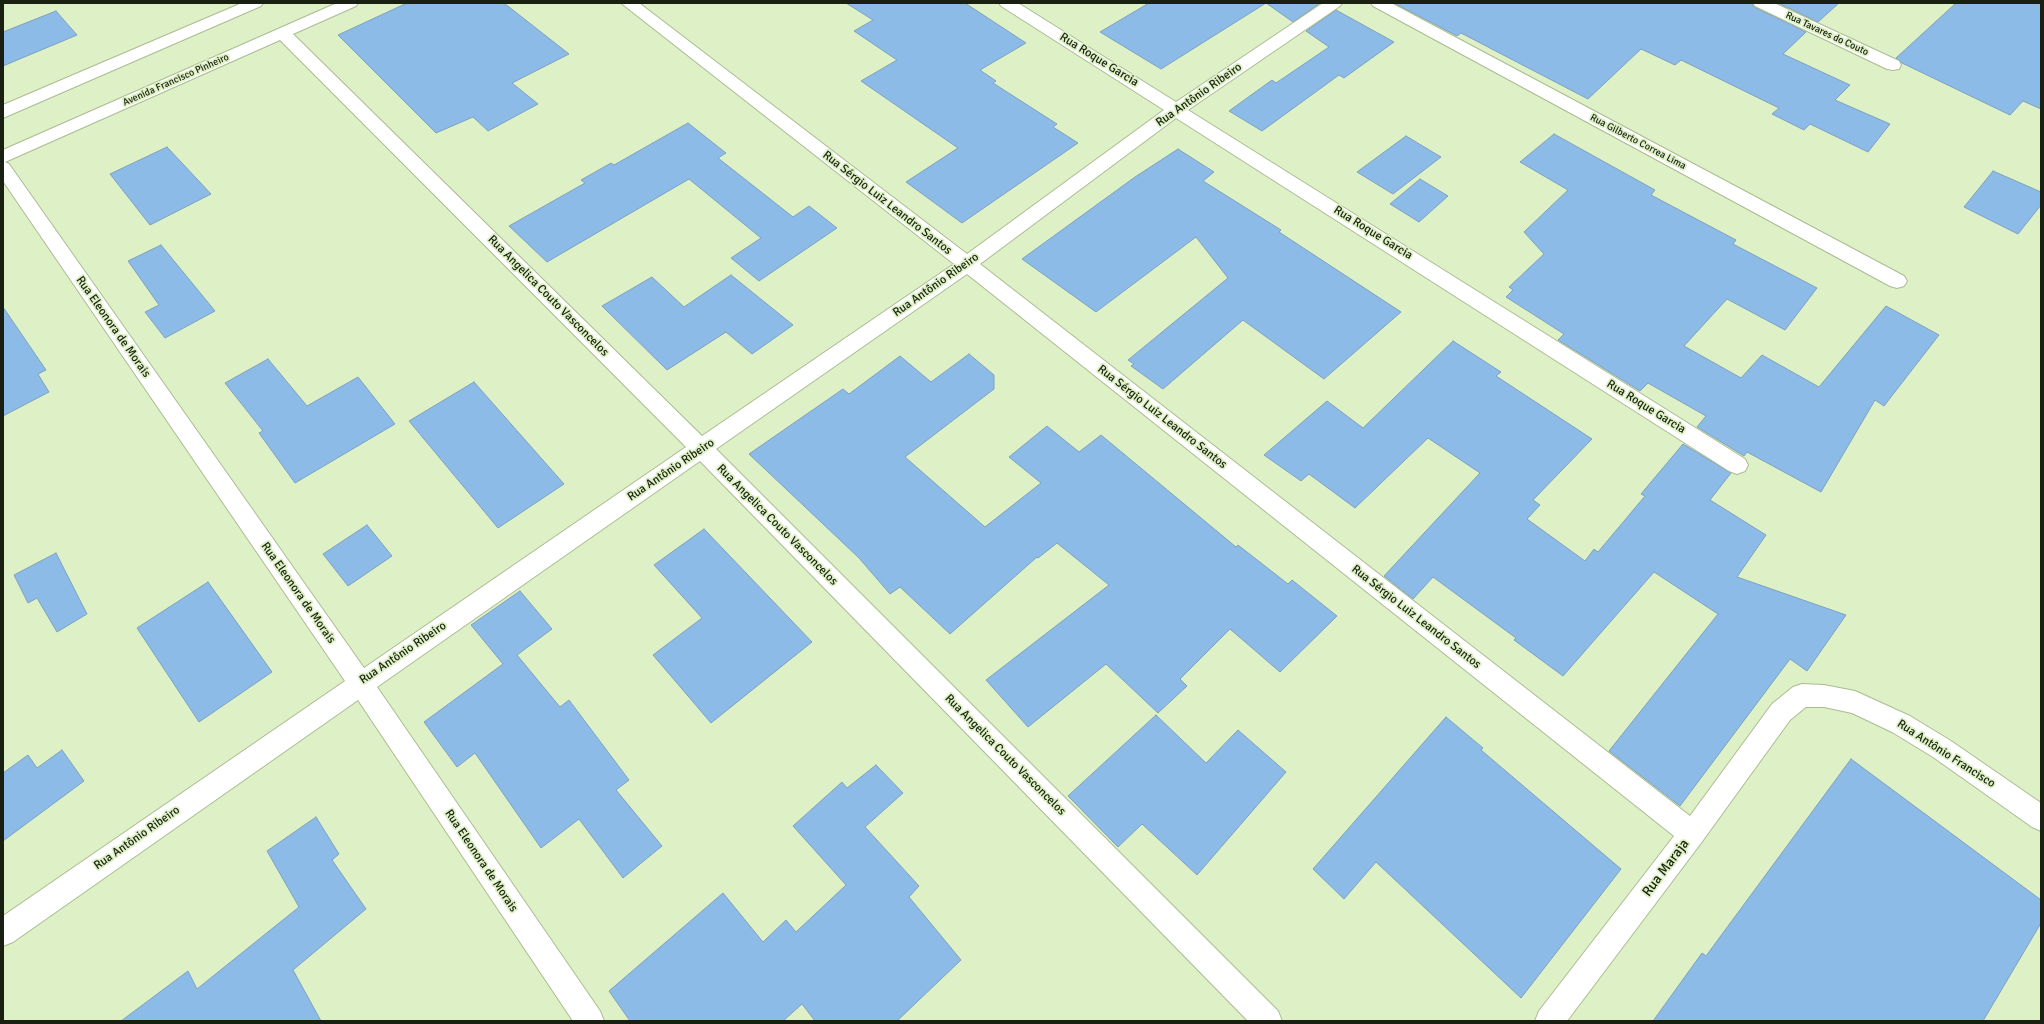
<!DOCTYPE html>
<html>
<head>
<meta charset="utf-8">
<style>
	body { margin:0 }
	#map { position:relative; width:2044px; height:1024px; overflow:hidden; background:#def1c6; font-family:Signika,sans-serif }
	canvas { display:block }
	.frame { position:absolute; inset:0; border:4px solid #1a2011; pointer-events:none }
</style>
</head>
<body>
<div id="map">
<canvas width="2044" height="1024"></canvas>
<div class="frame"></div>
</div>
<script>
const g = document.querySelector('canvas').getContext('2d');
g.lineJoin = 'round';
function fill(path, color) {
  g.fillStyle = color;
  g.fill(path, 'evenodd');
}
function poly(rows) {
  const path = new Path2D();
  for (const r of rows) {
    path.moveTo(r[0], r[1]);
    for (let i = 2; i < r.length; i += 2) path.lineTo(r[i], r[i + 1]);
  }
  return path;
}
function trace(path, color, width, dash) {
  g.strokeStyle = color;
  g.lineWidth = width;
  g.lineCap = dash ? 'butt' : 'round';
  g.setLineDash(dash || []);
  g.stroke(path);
}
function label(font, color, halo, rows, align = 'center') {
  g.font = font + ' Signika,sans-serif';
  g.lineWidth = 3.5;
  g.setLineDash([]);
  g.textBaseline = 'middle';
  g.strokeStyle = halo;
  g.fillStyle = color;
  for (const [text, x, y, turn = 0] of rows) {
    g.save();
    g.translate(x, y);
    g.rotate((+turn || 0) * Math.PI / 180);
    g.textAlign = isNaN(turn) ? turn : align;
    if (halo) g.strokeText(text, 0, 0);
    g.fillText(text, 0, 0);
    g.restore();
  }
}
const building = poly([
	[407,3,504,3,569,54,512,83,538,104,488,131,473,117,436,133,338,35,407,3],
	[846,3,965,3,1026,43,980,70,996,81,993,83,1057,124,1053,127,1078,143,962,223,906,182,958,148,861,81,897,60,854,31,873,20,846,3],
	[1149,3,1266,3,1161,69,1100,32,1149,3],
	[1266,3,1320,3,1293,22,1266,3],
	[1394,3,1752,3,1754,7,1806,32,1783,54,1850,85,1835,100,1890,124,1868,152,1810,124,1804,130,1772,114,1779,108,1681,60,1675,65,1641,49,1588,99,1461,33,1457,36,1394,3],
	[1778,3,1839,3,1818,22,1778,3],
	[1956,3,2041,3,2041,109,2023,101,2010,115,1902,63,1896,58,1956,3],
	[1336,10,1394,42,1344,78,1339,75,1262,131,1229,111,1272,80,1276,83,1329,47,1306,31,1336,10],
	[56,11,77,35,3,66,3,32,56,11],
	[688,123,726,153,718,158,793,217,809,206,837,228,759,281,731,258,761,238,689,179,547,262,509,226,585,183,581,180,611,163,614,165,688,123],
	[1554,134,1655,190,1651,195,1736,240,1733,244,1817,288,1785,330,1727,299,1684,346,1741,378,1762,355,1819,387,1886,306,1939,335,1884,406,1875,400,1821,492,1747,452,1744,456,1697,427,1706,416,1648,383,1640,391,1558,340,1564,334,1506,297,1513,290,1509,287,1544,254,1524,232,1568,190,1520,162,1554,134],
	[1406,136,1441,157,1393,194,1357,172,1406,136],
	[167,147,211,194,150,225,110,174,167,147],
	[1178,149,1214,172,1203,181,1281,230,1279,232,1401,312,1324,379,1243,320,1163,389,1131,366,1134,364,1128,360,1228,278,1196,237,1096,312,1022,259,1135,177,1178,149],
	[1993,171,2041,192,2041,205,2018,234,1964,207,1993,171],
	[1420,179,1448,196,1419,222,1390,204,1420,179],
	[161,245,215,311,165,338,145,312,159,305,128,261,161,245],
	[731,275,793,325,752,354,726,332,667,370,602,306,652,277,684,307,731,275],
	[3,307,46,370,38,374,49,392,3,416,3,307],
	[1453,341,1501,372,1496,376,1592,439,1533,500,1540,505,1527,519,1585,561,1594,549,1598,552,1645,496,1641,494,1683,444,1731,473,1710,500,1766,535,1737,577,1846,615,1807,671,1790,659,1680,806,1609,751,1718,614,1654,572,1563,676,1514,640,1516,638,1433,577,1413,599,1384,576,1480,473,1428,438,1355,508,1309,474,1301,481,1264,455,1327,401,1363,428,1453,341],
	[969,354,994,375,994,389,905,457,985,527,1041,483,1009,457,1047,426,1079,452,1101,435,1236,547,1238,545,1288,584,1292,580,1337,616,1280,672,1230,629,1180,679,1187,686,1158,713,1106,664,1028,727,986,680,1109,585,1057,543,1038,558,1037,557,950,634,900,587,890,594,859,558,749,454,843,389,849,394,900,356,931,382,969,354],
	[268,359,307,406,358,377,395,424,295,483,259,433,263,431,225,383,268,359],
	[474,382,564,484,498,528,409,421,474,382],
	[367,525,392,556,348,586,323,554,367,525],
	[704,529,812,642,711,723,653,655,702,618,654,565,704,529],
	[56,553,87,614,57,632,37,598,28,603,14,575,56,553],
	[208,582,272,672,199,722,137,628,208,582],
	[520,591,552,629,517,655,560,707,569,700,629,780,616,790,662,846,623,878,579,819,541,848,475,753,457,767,424,722,503,664,471,625,520,591],
	[1156,715,1206,763,1238,730,1286,772,1197,875,1142,824,1118,847,1068,796,1156,715],
	[1446,717,1483,748,1481,750,1621,869,1521,998,1376,862,1344,899,1313,869,1446,717],
	[62,750,84,781,3,841,3,773,28,755,37,768,62,750],
	[1851,759,2041,900,2041,923,1983,1021,1653,1021,1702,953,1706,956,1851,759],
	[876,765,903,793,865,827,919,886,909,897,961,960,897,1021,815,1021,802,1004,783,1021,630,1021,609,991,723,893,763,942,786,920,796,932,846,885,793,826,842,782,847,788,876,765],
	[316,817,339,854,332,860,366,909,293,970,321,1021,121,1021,188,971,197,989,299,907,267,851,316,817]
]);
fill(building, '#8bbbe6');
trace(building, '#7ea0bf', 1);
const street = poly([
	[242,3,263,3,261,6,3,118,3,105,242,3],
	[337,3,358,3,356,6,293,34,702,436,954,264,621,3,639,3,967,254,1164,110,1001,6,999,3,1018,3,1176,102,1323,3,1342,3,1340,6,1188,110,1745,459,1748,465,1745,471,1737,474,1729,471,1176,118,980,264,1690,816,1772,704,1793,687,1802,684,1824,685,1855,691,1910,716,1951,741,2041,803,2041,831,2032,827,1933,757,1892,732,1852,713,1824,707,1806,707,1790,720,1701,843,1567,1021,1535,1021,1539,1011,1674,836,967,274,716,449,1278,1011,1282,1021,1248,1021,700,461,377,687,600,1011,604,1021,573,1021,358,700,13,942,3,946,3,916,345,681,3,181,3,150,337,3],
	[280,40,686,447,364,668,9,164,5,162,280,40],
	[1371,3,1391,3,1904,276,1907,281,1904,286,1897,288,1890,286,1373,6,1371,3],
	[1753,3,1774,3,1899,61,1901,65,1899,69,1893,70,1887,69,1755,6,1753,3]
]);
trace(street, '#aabb92', 2);
fill(street, '#fff');
label('10px', '#1a2011', '#def1c6', [
	["Rua Tavares do Couto",1827,34,25],
	["Avenida Francisco Pinheiro",176,80,-24],
	["Rua Gilberto Correa Lima",1638,142,28]
]);
label('12px', '#1a2011', '#def1c6', [
	["Rua Roque Garcia",1099,60,32],
	["Rua Antônio Ribeiro",1199,95,-35],
	["Rua Sérgio Luiz Leandro Santos",887,203,38],
	["Rua Roque Garcia",1373,233,32],
	["Rua Antônio Ribeiro",936,285,-35],
	["Rua Angelica Couto Vasconcelos",548,296,45],
	["Rua Eleonora de Morais",113,327,55],
	["Rua Roque Garcia",1646,407,32],
	["Rua Sérgio Luiz Leandro Santos",1162,417,38],
	["Rua Antônio Ribeiro",671,470,-34],
	["Rua Angelica Couto Vasconcelos",777,525,45],
	["Rua Eleonora de Morais",298,593,55],
	["Rua Sérgio Luiz Leandro Santos",1416,617,38],
	["Rua Antônio Ribeiro",403,653,-34],
	["Rua Antônio Francisco",1946,754,33],
	["Rua Angelica Couto Vasconcelos",1005,755,45],
	["Rua Antônio Ribeiro",137,838,-35],
	["Rua Eleonora de Morais",481,861,56]
]);
label('14px', '#1a2011', '#def1c6', [
	["Rua Maraja",1666,868,-53]
]);
</script>
</body>
</html>
